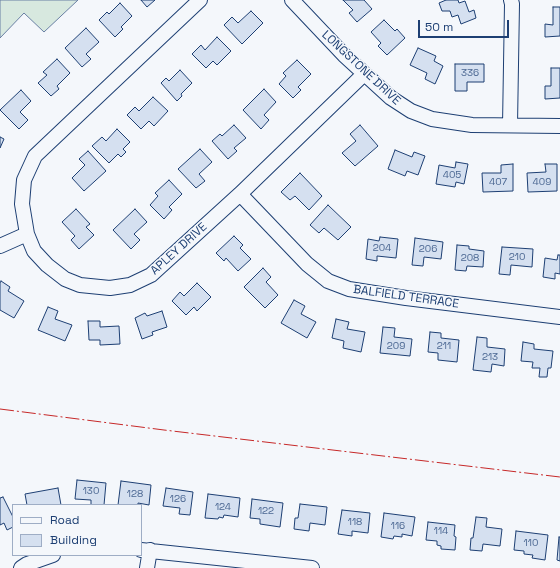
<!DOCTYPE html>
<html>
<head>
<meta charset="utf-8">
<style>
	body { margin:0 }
	#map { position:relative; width:560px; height:568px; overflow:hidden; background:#f4f7fb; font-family:"Space Grotesk",sans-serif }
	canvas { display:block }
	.legend { position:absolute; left:12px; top:504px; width:130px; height:52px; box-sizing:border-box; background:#f4f7fb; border:1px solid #9eadc5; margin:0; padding:5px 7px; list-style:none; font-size:12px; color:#1d3f73 }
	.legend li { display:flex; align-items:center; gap:8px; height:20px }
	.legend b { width:20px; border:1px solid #9eadc5 }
	.scale { position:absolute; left:418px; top:20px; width:91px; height:18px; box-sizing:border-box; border:2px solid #1d3f73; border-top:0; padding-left:5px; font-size:12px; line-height:14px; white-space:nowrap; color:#1d3f73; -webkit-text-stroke:3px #f4f7fb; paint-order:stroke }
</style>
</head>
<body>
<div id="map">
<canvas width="560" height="568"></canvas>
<ul class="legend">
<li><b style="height:5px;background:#f4f7fb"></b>Road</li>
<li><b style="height:11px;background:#d5e0f0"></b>Building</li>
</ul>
<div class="scale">50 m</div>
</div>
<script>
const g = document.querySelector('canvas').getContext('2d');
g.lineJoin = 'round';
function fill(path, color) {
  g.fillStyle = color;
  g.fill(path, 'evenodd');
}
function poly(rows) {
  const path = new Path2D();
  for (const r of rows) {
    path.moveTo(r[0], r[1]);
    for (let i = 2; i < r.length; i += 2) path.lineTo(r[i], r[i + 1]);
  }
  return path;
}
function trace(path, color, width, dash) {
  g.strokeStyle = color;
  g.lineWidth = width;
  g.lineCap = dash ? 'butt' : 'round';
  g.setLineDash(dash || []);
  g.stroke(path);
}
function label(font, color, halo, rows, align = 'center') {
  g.font = font + ' "Space Grotesk",sans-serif';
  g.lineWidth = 3;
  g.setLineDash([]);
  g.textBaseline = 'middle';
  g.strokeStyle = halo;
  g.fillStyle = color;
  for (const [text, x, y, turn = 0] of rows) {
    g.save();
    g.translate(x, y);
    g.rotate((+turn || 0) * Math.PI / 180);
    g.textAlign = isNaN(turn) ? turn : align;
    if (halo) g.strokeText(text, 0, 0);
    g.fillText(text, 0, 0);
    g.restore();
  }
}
const green = poly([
	[0,0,78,0,44,32,24,13,0,38,0,0]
]);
fill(green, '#d7e8df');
trace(green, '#687fa3', 1);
const building = poly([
	[141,0,155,0,147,7,141,0],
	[343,0,364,0,372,9,357,22,349,13,353,10,343,0],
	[446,0,458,0,459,3,465,1,469,12,474,10,476,18,461,24,458,15,452,17,450,11,442,11,439,3,446,0],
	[120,3,132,16,121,27,123,29,115,37,99,20,107,12,109,14,120,3],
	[553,7,560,7,560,36,545,37,545,24,553,25,553,7],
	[251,11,263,23,242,44,224,25,232,17,238,23,251,11],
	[384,20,395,31,397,29,405,38,387,55,378,46,381,43,371,32,384,20],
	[86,28,99,42,86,54,91,59,82,67,65,48,86,28],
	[217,37,231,51,217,65,213,61,206,68,192,54,201,45,205,50,217,37],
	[418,48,436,56,434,61,443,66,435,84,425,79,427,73,410,65,418,48],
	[57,59,70,73,57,86,59,89,51,96,38,83,47,75,43,72,57,59],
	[297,60,311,74,298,87,301,90,293,98,279,84,286,76,283,73,297,60],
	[455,64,484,64,484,82,467,82,467,91,455,91,455,64],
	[551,68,560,68,560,98,545,99,545,86,551,86,551,68],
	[180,70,192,83,181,94,182,96,177,101,161,83,166,78,169,81,180,70],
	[264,89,276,102,264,115,269,120,261,129,243,110,264,89],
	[21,90,31,101,20,112,28,120,19,129,0,110,21,90],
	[153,97,168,111,154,126,149,121,141,129,127,115,135,107,139,111,153,97],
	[234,125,246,138,234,148,237,151,228,159,212,141,220,134,222,136,234,125],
	[360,125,378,146,355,166,342,153,356,141,350,134,360,125],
	[117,129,130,142,123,149,126,152,121,157,118,154,109,163,92,146,102,137,106,141,117,129],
	[0,137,4,139,0,148,0,137],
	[200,149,212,162,199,174,205,181,196,188,178,169,200,149],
	[395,150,412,157,414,152,425,156,418,175,407,171,405,176,388,169,395,150],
	[88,151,106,171,84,191,72,178,85,165,79,159,88,151],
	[456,162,468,164,464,184,456,182,455,187,436,184,439,165,455,168,456,162],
	[513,164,513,191,483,192,482,173,501,173,501,165,513,164],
	[545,164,557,164,557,191,528,192,527,173,546,172,545,164],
	[300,173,322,196,309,210,295,196,290,200,281,192,300,173],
	[169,180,182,194,169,207,172,210,164,219,150,205,158,196,155,193,169,180],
	[328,205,351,227,338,240,324,228,319,233,310,225,328,205],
	[76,209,90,224,86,227,94,235,79,249,71,240,75,236,62,222,76,209],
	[135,209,147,222,134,234,140,240,131,249,113,230,135,209],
	[234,236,243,245,240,248,251,259,238,271,226,258,224,261,216,253,234,236],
	[380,237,398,239,396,258,377,256,377,261,366,259,368,239,379,241,380,237],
	[415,238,443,242,441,259,424,257,423,266,412,265,415,238],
	[457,245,469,246,469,249,484,251,483,267,467,266,466,271,455,270,457,245],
	[502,247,533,249,532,267,511,265,510,275,499,274,502,247],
	[558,255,560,255,560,274,555,273,555,279,543,277,545,258,557,260,558,255],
	[263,268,271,277,266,282,278,295,265,308,244,287,263,268],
	[1,281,10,287,8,291,24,301,14,318,0,310,0,283,1,281],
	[197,283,211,297,197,311,194,307,186,315,172,301,180,292,184,296,197,283],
	[294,300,305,306,301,314,316,322,307,338,281,323,294,300],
	[48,307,58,311,55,319,72,325,65,341,38,330,48,307],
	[162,311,167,327,152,332,153,335,142,339,135,318,145,313,147,316,162,311],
	[336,319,349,322,347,329,365,332,361,352,343,348,344,341,332,338,336,319],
	[88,321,100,321,100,327,119,326,120,344,100,345,100,340,89,340,88,321],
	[383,327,395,328,394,337,412,339,410,356,380,353,383,327],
	[430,332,441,333,441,338,459,340,457,362,438,360,438,353,428,352,430,332],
	[477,337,487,338,487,347,505,349,504,366,492,364,491,372,473,370,477,337],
	[523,342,534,344,534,349,553,351,551,368,548,368,547,377,539,377,540,368,532,368,533,362,521,361,523,342],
	[77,480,106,483,104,505,91,505,91,500,75,499,77,480],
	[121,481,151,485,149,505,138,503,138,505,118,505,121,481],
	[58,488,61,505,27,505,25,494,58,488],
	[166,488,193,492,190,515,179,514,180,508,163,506,166,488],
	[208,494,240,498,238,517,224,515,223,518,219,517,218,519,205,518,208,494],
	[3,497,13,517,13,527,7,530,4,523,0,525,0,498,3,497],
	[252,499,283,503,280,527,260,524,260,519,250,518,252,499],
	[300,504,327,507,325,525,310,523,309,531,294,529,295,518,298,518,300,504],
	[342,510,370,513,368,533,352,531,352,536,338,534,342,510],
	[384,513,415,517,412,536,402,534,402,537,394,536,393,539,381,537,384,513],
	[476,517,487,518,486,527,502,529,500,546,483,544,482,551,470,550,471,538,473,538,476,517],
	[428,522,455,525,454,536,456,537,455,550,441,549,441,546,437,545,437,541,426,540,428,522],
	[516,531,548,535,545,560,532,558,533,555,524,554,524,551,514,550,516,531],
	[559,537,560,537,560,561,557,560,559,537]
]);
fill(building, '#d5e0f0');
trace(building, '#1d3f73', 1);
const minor = poly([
	[200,0,35,156,24,180,22,204,27,234,34,251,47,265,65,279,80,285,110,288,130,285,151,275,240,194,364,74],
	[292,0,344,55,391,98,411,111,432,119,472,125,560,126],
	[510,125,512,4,511,0],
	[240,194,307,264,328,281,349,289,406,298,560,317],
	[0,246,27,234],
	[141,550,312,568],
	[21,568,27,564,53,555],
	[147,568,150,550]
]);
trace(minor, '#1d3f73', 16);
trace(minor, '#f4f7fb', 14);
trace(poly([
	[0,409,164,430,560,477]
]), '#c62828', 1, [14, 3, 2, 3]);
label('10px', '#4b6792', null, [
	["336",470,73],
	["405",452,175],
	["407",498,182],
	["409",542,182],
	["204",382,248],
	["206",428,249],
	["210",517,257],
	["208",470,258],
	["209",396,346],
	["211",444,346],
	["213",490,357],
	["130",91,491],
	["128",135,494],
	["126",178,499],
	["124",223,507],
	["122",266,511],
	["118",355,522],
	["116",398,526],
	["114",441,531],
	["110",531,543]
]);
label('12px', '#1d3f73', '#f4f7fb', [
	["LONGSTONE DRIVE",361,68,43],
	["APLEY DRIVE",179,249,-42],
	["BALFIELD TERRACE",406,297,8]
]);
</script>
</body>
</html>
